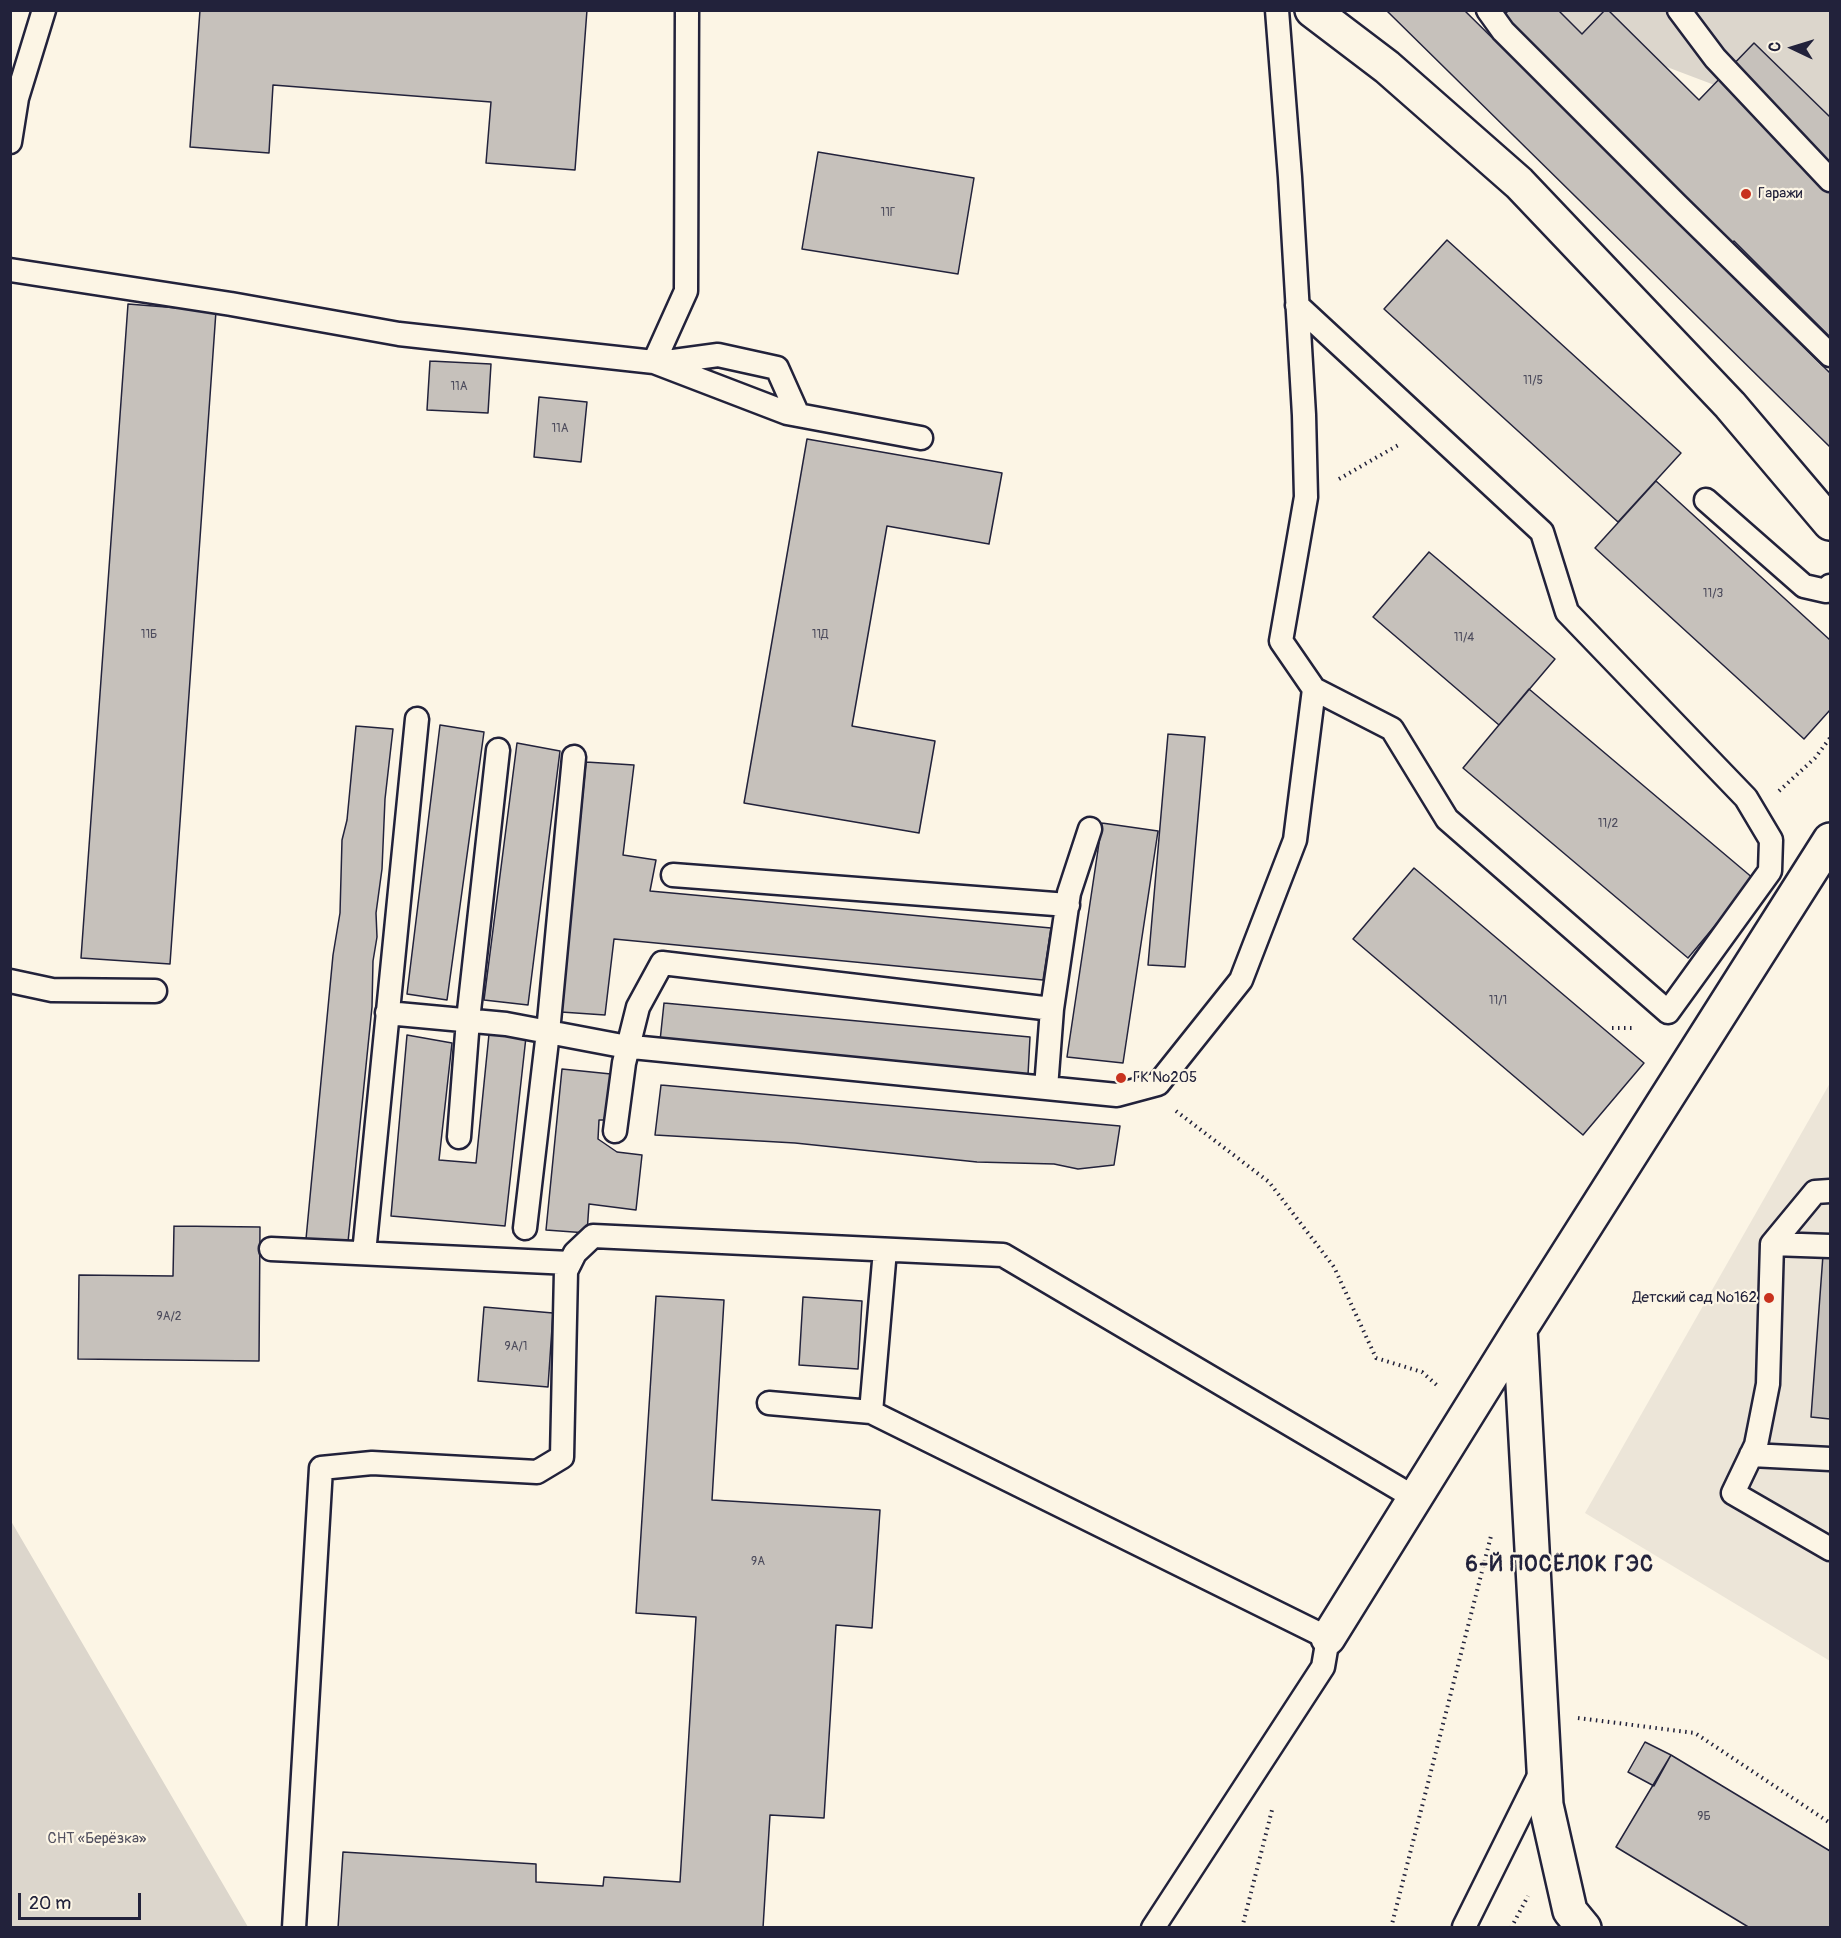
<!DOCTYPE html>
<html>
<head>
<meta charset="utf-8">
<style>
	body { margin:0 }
	#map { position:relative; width:1841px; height:1938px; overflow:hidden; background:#fcf5e5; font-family:Pangolin,sans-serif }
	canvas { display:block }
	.frame { position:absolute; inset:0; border:12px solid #22223b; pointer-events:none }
	.north { position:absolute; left:1763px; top:18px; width:60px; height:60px; -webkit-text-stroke:4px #fcf5e5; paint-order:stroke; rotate:274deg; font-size:16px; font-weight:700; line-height:24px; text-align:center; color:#22223b }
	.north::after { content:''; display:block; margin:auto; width:21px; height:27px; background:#22223b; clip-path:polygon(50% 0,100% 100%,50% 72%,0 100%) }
	.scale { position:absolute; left:18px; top:1893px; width:123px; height:27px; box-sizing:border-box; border:3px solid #22223b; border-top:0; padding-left:8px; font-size:18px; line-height:21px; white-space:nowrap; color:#22223b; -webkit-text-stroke:4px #fcf5e5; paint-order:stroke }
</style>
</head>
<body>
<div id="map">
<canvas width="1841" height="1938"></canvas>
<div class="frame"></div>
<div class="north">С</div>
<div class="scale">20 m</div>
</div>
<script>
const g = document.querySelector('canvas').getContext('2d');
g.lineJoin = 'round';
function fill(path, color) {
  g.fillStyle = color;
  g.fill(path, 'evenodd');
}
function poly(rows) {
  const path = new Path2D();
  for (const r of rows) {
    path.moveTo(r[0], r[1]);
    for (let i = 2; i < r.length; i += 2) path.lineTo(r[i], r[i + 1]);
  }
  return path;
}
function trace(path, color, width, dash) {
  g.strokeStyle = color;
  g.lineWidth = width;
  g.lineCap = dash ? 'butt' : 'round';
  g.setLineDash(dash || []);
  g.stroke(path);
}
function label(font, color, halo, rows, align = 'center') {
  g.font = font + ' Pangolin,sans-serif';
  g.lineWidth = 4.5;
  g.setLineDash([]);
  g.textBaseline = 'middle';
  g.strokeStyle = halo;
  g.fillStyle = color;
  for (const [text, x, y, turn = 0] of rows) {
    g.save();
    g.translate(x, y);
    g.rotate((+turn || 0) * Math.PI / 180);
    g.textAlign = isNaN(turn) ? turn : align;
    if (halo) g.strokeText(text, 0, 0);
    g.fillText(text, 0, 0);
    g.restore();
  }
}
fill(poly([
	[1830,1083,1830,1661,1585,1513]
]), '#ece5d8');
fill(poly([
	[1519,11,1830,11,1830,128,1828,128],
	[11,1521,248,1927,11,1927]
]), '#dcd6cc');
const building = poly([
	[200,10,587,10,575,170,486,163,491,102,273,85,269,153,190,147,200,10],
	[1464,10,1684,227,1502,17,1509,10,1558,10,1582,34,1605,10,1608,10,1699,100,1754,43,1830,117,1830,337,1734,241,1716,260,1830,373,1830,447,1387,11,1464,10],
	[818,152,974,178,958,274,802,249,818,152],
	[1447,240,1681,453,1618,522,1384,309,1447,240],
	[128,304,216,311,170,964,81,958,128,304],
	[430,361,491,364,488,413,427,410,430,361],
	[539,397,587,402,581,462,534,457,539,397],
	[807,439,1002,473,989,544,887,526,852,726,935,741,919,833,744,803,807,439],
	[1656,481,1830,640,1830,710,1804,739,1595,548,1656,481],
	[1429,552,1555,659,1499,725,1373,617,1429,552],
	[1529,689,1754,879,1688,958,1463,768,1529,689],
	[440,725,484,732,447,1000,407,994,440,725],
	[356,726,393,729,385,799,382,869,376,913,377,937,373,961,372,1007,348,1242,306,1239,333,955,340,913,342,840,347,820,356,726],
	[1168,734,1205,737,1185,967,1148,965,1168,734],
	[517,743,560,751,528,1005,484,1000,517,743],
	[586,762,634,765,623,855,656,860,650,891,1051,928,1043,980,614,939,605,1015,561,1012,586,762],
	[1102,823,1158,831,1123,1063,1067,1057,1102,823],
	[1414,868,1644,1063,1583,1135,1353,939,1414,868],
	[664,1003,1030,1037,1028,1075,660,1041,664,1003],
	[489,1034,526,1037,505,1226,391,1216,407,1035,452,1043,439,1160,476,1163,489,1034],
	[562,1069,611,1074,608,1100,604,1120,599,1120,598,1139,617,1152,642,1155,636,1210,589,1204,587,1233,546,1230,562,1069],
	[661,1085,1120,1126,1114,1165,1078,1169,1054,1164,977,1162,795,1143,655,1135,661,1085],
	[174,1226,260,1227,259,1361,78,1359,79,1275,173,1276,174,1226],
	[1823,1255,1830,1255,1830,1419,1811,1417,1823,1255],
	[656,1296,724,1300,712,1500,880,1510,872,1628,836,1625,824,1818,770,1815,763,1928,338,1928,343,1852,536,1864,536,1882,603,1886,604,1877,680,1882,696,1617,636,1613,656,1296],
	[803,1297,862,1301,858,1369,799,1365,803,1297],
	[484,1307,553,1313,548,1387,478,1381,484,1307],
	[1645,1742,1671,1755,1654,1786,1628,1772,1645,1742],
	[1671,1755,1830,1851,1830,1928,1750,1928,1616,1847,1671,1755]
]);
fill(building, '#c6c1bb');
trace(building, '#22223b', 1.5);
const service = poly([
	[1488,10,1503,31,1677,205,1830,355],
	[1679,10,1715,58,1830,180],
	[10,142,17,98,44,10],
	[10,270,231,304,399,334,654,362,787,413,921,438],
	[1297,305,1542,532,1567,612,1746,798,1771,840,1770,871,1668,1012,1447,819,1392,729,1314,689],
	[654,362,686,291,687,10],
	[659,363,718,355,777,368,798,415],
	[1706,500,1804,586,1826,591,1830,586],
	[673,875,1068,905],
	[10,981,52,990,155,991],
	[387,1013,506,1024,622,1046,1117,1095,1158,1084,1241,980,1295,840,1314,689,1281,641,1306,497,1304,415,1290,177,1277,10],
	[1046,1088,1052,1009,1069,893,1090,829],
	[615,1131,624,1063,638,1007,662,963,1052,1009],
	[459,1137,468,1020,498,750],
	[525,1228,548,1032,574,757],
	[1772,1244,1815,1192,1830,1191],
	[1830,1246,1772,1244,1768,1384,1756,1445,1733,1493,1830,1549],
	[271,1249,570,1263],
	[364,1253,417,719],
	[769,1403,871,1412,1328,1638,1323,1667,1153,1928],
	[871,1412,885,1250],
	[1751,1455,1830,1459],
	[1464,1927,1542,1770],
	[294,1928,321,1468,372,1463,537,1472,562,1457,566,1271,575,1253,593,1236,1003,1255,1415,1498]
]);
const minor = poly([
	[1520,1329,1546,1805,1570,1911,1584,1928],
	[1328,1638,1520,1329,1830,840]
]);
const tertiary = poly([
	[1312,10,1387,67,1519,183,1730,405,1830,523]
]);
trace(service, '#22223b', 27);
trace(minor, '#22223b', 38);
trace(tertiary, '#22223b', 38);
trace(poly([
	[1339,479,1400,444],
	[1779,791,1815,758,1830,738],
	[1612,1028,1635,1028],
	[1176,1111,1269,1182,1334,1267,1376,1358,1422,1372,1439,1387],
	[1578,1718,1695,1733,1830,1823],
	[1242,1928,1273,1806],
	[1391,1928,1491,1536],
	[1511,1928,1528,1896]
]), '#22223b', 4, [1.5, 4.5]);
trace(service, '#fcf5e5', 22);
trace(minor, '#fcf5e5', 33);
trace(tertiary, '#fcf5e5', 33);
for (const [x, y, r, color] of [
	[1746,194,6,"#c8321e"],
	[1121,1078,6,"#c8321e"],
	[1769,1298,6,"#c8321e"]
]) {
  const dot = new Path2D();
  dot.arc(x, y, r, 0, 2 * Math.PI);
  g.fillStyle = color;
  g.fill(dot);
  trace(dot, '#fcf5e5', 2);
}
label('12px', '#4b4a5b', null, [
	["11Г",888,213],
	["11/5",1533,381],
	["11А",459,387],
	["11А",560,429],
	["11/3",1713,594],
	["11Б",149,635],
	["11Д",820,635],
	["11/4",1464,638],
	["11/2",1608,824],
	["11/1",1498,1001],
	["9А/2",169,1317],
	["9А/1",516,1347],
	["9А",758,1562],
	["9Б",1704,1817]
]);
label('15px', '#22223b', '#fcf5e5', [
	["Гаражи",1758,194],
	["ГК №205",1133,1078],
	["Детский сад №162",1757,1298,"right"]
], 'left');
label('15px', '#504f5f', '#fcf5e5', [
	["СНТ «Берёзка»",97,1839]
]);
g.letterSpacing = '1.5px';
label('bold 21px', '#22223b', '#fcf5e5', [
	["6-Й ПОСЁЛОК ГЭС",1560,1566]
]);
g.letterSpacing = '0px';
</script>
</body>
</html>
